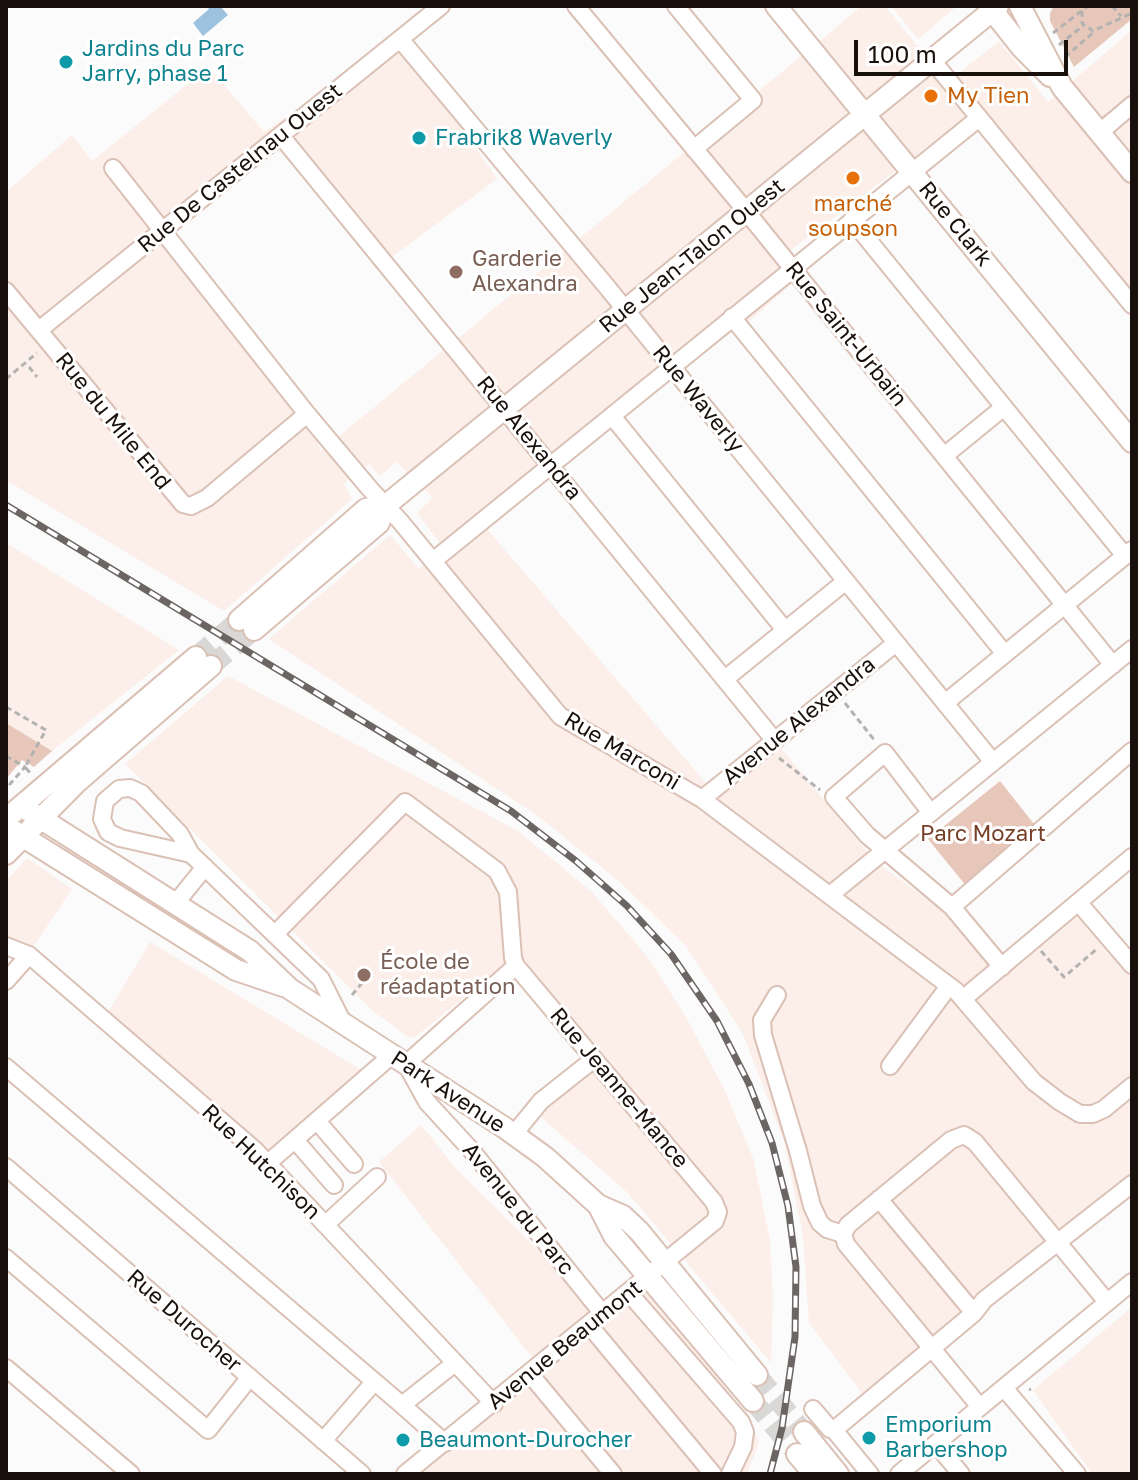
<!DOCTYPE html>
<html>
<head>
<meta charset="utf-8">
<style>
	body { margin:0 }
	#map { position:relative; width:1138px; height:1480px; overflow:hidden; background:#fbfbfb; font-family:"Golos Text",sans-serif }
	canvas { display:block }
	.frame { position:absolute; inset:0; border:8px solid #19100c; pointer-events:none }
	.scale { position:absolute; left:854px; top:40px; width:214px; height:36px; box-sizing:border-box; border:4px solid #19100c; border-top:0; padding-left:10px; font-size:24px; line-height:28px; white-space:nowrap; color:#19100c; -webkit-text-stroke:6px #fff; paint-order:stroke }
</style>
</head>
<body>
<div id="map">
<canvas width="1138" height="1480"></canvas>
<div class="frame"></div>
<div class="scale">100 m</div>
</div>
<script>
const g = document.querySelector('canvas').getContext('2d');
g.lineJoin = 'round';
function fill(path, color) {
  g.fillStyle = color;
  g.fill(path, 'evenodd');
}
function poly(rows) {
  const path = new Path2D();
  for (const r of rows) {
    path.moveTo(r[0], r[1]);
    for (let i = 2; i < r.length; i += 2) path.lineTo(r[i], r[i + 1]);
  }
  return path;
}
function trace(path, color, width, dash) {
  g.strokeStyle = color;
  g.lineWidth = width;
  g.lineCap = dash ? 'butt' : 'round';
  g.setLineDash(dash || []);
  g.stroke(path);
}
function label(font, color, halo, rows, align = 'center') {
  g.font = font + ' "Golos Text",sans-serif';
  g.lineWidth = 6;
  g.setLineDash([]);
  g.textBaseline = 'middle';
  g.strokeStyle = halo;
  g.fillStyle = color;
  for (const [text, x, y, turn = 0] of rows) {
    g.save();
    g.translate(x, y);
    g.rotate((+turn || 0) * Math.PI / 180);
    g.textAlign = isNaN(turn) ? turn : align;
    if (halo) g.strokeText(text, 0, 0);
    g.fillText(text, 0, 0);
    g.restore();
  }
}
fill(poly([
	[862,6,885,6,972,113,783,256,800,277,739,330,726,319,479,520,712,790,775,741,874,860,955,920,1000,968,1078,902,1132,965,1132,1190,862,1393,809,1323,803,1237,785,1144,743,1034,686,946,620,882,538,816,269,639,390,535,419,569,445,550,417,513,433,498,397,462,379,476,369,464,344,483,352,499,224,611,6,480,6,192,72,135,92,161,209,67,264,132,400,39,497,179,385,262,281,136,163,231,307,414,321,451],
	[891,6,957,6,918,39],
	[1132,30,1132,298,953,78,999,41,1048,102],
	[6,543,179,650,52,751,6,723],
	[228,676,518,831,593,893,650,960,687,1019,726,1093,754,1161,770,1240,773,1298,771,1363,628,1193,535,1112,600,1058,516,955,414,1038,407,1036,373,1011,125,764],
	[27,858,72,889,27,956,6,943,6,881],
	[150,942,368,1074,267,1162,104,1019],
	[421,1125,458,1171,603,1314,648,1277,750,1422,759,1442,747,1474,413,1474,539,1366,379,1162],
	[1132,1307,1132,1474,1092,1474,1033,1390]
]), '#fceee8');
fill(poly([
	[1054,6,1132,6,1132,19,1074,67,1050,21,1050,13],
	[6,723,52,751,34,767,22,760,6,779],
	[1000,781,1038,829,967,887,928,839]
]), '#e7c7ba');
fill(poly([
	[207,6,220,6,228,15,203,36,193,23,209,9]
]), '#9cc2df');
trace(poly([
	[196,657,239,620],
	[211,666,254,630],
	[757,1375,804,1432],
	[753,1401,797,1454]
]), '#d9d8d7', 20, [20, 10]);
const minor = poly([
	[576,6,746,211,1113,665],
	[676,6,753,100,694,149],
	[400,39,607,287,993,762],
	[932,60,1132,305],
	[1099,133,1132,105],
	[281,136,775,741],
	[113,168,307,414,370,489,400,521,560,716,702,799,956,991,1034,1082,1060,1102,1080,1114,1093,1114,1104,1109,1132,1086],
	[852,220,1125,556],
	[6,291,183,504,191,506,207,498,307,414],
	[732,317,1005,654],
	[39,330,441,6],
	[612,416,785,630],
	[944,456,1004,407],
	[433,561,979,118],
	[725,679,846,581],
	[945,703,1132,550],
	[702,799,896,643],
	[931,813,885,753,834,797,867,835,952,907,1002,967],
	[191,854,120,838,108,832,102,819,105,801,119,789,130,788,141,793,180,834,191,854,321,979,342,1021],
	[830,895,1132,649],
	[1078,902,1132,965],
	[175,904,205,867],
	[952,907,1132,751],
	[275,934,405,802,497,871,508,892,513,958,516,966,714,1202,718,1212,715,1221,405,1474],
	[6,946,29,955,255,1150,494,1404],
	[516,966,406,1064,427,1102,472,1151,603,1314],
	[6,981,29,955],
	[777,995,762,1020,763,1035,798,1151,812,1206,820,1223,827,1229,843,1234],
	[964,998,1132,857],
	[890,1066,949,986],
	[6,1067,402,1405,455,1363],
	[317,1121,354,1164],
	[514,1134,541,1101,594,1059],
	[295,1140,334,1185],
	[268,1163,392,1055],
	[6,1167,362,1474],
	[879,1199,974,1313],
	[326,1224,377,1177],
	[843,1234,848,1225,951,1140,964,1135,975,1142,1107,1302],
	[843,1234,846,1244,980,1407],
	[6,1258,208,1430,250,1377],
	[629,1293,741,1422,745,1432,743,1447,730,1474],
	[589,1325,713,1474],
	[6,1368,131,1474],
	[530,1374,613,1474],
	[1004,1388,1077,1474],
	[402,1405,445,1443],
	[813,1409,830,1429,834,1430,974,1313,984,1300,1132,1184],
	[834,1430,870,1474],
	[323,1441,374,1382],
	[936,1444,961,1474],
	[899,1474,1132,1282]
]);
const major = poly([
	[776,6,1132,442],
	[1020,6,1062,87,1132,172],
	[992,10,1022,48,1050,76],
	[239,620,366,509,385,506,998,6],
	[254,630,379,523,385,506],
	[21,806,250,951,290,989,505,1128,545,1157,598,1205,623,1216,639,1231,757,1375],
	[13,813,196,657],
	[6,826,236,970,283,986],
	[6,854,76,783,211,666],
	[598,1205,614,1236,753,1401],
	[804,1432,838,1474],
	[797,1454,814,1474]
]);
trace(minor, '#dac0b5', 20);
trace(major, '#dac0b5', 24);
trace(poly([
	[1112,6,1121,16],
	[1082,11,1082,23,1093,31,1132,13],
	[1053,33,1088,6],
	[1059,45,1084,25],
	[1065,57,1095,31],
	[29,367,37,377],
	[6,379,37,353],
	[845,703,875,741],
	[6,707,46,730,25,767,32,775],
	[6,756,25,767,10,784,6,781],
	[779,758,820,790],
	[1041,951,1064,977,1098,948],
	[352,995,362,983],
	[1029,1389,1031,1390]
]), '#b4b2b0', 3, [6, 4]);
trace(minor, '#fff', 16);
trace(major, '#fff', 20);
const rail = poly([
	[6,505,511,811,576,861,627,906,671,954,717,1021,749,1084,772,1143,788,1206,796,1267,795,1337,782,1428,770,1474]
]);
trace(rail, '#6b6563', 7);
trace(rail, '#fff', 4, [12]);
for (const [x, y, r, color] of [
	[66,62,8,"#0f9aa8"],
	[931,96,8,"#e8710a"],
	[419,138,8,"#0f9aa8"],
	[853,178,8,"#e8710a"],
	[456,272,8,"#8d6e63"],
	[364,975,8,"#8d6e63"],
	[869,1438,8,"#0f9aa8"],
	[403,1440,8,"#0f9aa8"]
]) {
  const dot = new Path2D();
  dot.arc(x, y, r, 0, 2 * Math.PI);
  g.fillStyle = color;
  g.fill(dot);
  trace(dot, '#fff', 3);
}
label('22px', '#0d838f', '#fff', [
	["Jardins du Parc",82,49],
	["Jarry, phase 1",82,74],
	["Frabrik8 Waverly",435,138],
	["Emporium",885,1425],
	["Barbershop",885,1450],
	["Beaumont-Durocher",419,1440]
], 'left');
label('22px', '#c56008', '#fff', [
	["My Tien",947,96],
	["marché",853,204,"center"],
	["soupson",853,229,"center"]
], 'left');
label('22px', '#19100c', '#fff', [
	["Rue De Castelnau Ouest",240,168,-39],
	["Rue Clark",955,224,51],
	["Rue Jean-Talon Ouest",692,256,-39],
	["Rue Saint-Urbain",846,334,51],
	["Rue Waverly",698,399,51],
	["Rue du Mile End",113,421,51],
	["Rue Alexandra",529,438,51],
	["Avenue Alexandra",799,721,-39],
	["Rue Marconi",622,751,31],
	["Rue Jeanne-Mance",619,1088,50],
	["Park Avenue",448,1092,33],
	["Rue Hutchison",261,1162,44],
	["Avenue du Parc",518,1209,51],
	["Rue Durocher",184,1321,41],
	["Avenue Beaumont",565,1345,-39]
]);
label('22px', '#785e54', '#fff', [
	["Garderie",472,259],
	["Alexandra",472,284],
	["École de",380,962],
	["réadaptation",380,987]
], 'left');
label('22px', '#783f27', '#fff', [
	["Parc Mozart",983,834]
]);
</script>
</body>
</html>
